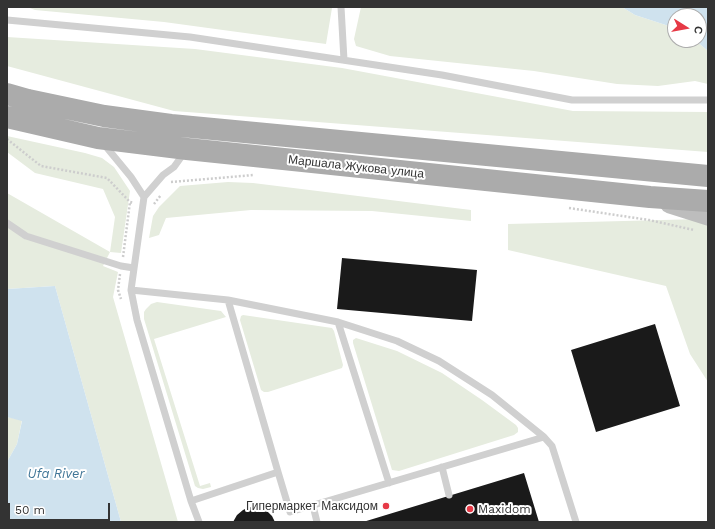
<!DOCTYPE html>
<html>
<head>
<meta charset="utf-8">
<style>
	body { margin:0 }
	#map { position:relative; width:715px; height:529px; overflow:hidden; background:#fff; font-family:"Work Sans",sans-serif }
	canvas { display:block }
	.frame { position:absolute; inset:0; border:8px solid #333; pointer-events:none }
	.north { position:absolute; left:667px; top:8px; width:40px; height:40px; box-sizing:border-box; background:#fff; border:1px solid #adadad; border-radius:50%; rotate:101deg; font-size:11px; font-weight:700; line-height:16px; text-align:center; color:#333 }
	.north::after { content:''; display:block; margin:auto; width:14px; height:18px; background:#e63946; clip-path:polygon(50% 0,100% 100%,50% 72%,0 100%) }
	.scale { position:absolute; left:8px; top:503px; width:102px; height:18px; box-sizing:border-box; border:2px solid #333; border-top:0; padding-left:5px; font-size:12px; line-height:14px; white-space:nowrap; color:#333; -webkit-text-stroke:3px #fff; paint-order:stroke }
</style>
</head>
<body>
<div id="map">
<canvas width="715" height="529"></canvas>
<div class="frame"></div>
<div class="north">С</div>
<div class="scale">50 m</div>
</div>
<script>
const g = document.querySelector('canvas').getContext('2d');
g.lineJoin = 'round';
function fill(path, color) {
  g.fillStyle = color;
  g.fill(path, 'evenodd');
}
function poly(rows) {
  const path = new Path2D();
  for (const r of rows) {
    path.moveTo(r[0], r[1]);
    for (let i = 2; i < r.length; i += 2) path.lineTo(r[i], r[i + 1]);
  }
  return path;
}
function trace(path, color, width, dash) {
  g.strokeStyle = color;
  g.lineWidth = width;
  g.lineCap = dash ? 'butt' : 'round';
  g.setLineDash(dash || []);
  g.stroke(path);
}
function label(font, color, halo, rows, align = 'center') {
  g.font = font + ' "Work Sans",sans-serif';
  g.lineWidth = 4;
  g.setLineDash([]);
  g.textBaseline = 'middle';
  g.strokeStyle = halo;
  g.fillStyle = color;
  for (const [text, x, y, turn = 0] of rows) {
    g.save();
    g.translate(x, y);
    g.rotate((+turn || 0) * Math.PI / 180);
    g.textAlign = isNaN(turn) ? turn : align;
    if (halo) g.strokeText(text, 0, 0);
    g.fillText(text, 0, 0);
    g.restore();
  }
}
fill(poly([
	[27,7,331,7,332,8,326,44,164,22,35,10],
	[361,7,622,7,635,15,675,28,675,40,695,40,708,51,708,84,695,81,658,86,617,84,534,71,390,56,356,46,354,39],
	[7,37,195,49,342,68,573,111,708,112,708,152,174,111,7,66],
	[7,136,85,153,102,158,114,167,130,191,121,253,110,252,103,266,118,272,113,297,178,522,121,522,55,286,7,289,7,193,110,252,115,217,103,189,35,173,7,152],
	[228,182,253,183,471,210,471,221,372,211,251,210,166,218,159,235,149,238,153,216,159,207,180,186],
	[701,219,708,222,708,382,690,354,666,286,508,250,508,224],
	[157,302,221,311,226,317,154,339,200,486,210,483,211,487,203,489,198,488,195,486,144,319,144,312,146,309,151,304],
	[243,315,332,328,334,331,343,365,342,368,268,392,264,392,261,390,240,320,241,316],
	[356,338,397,351,442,373,482,400,516,425,518,428,518,432,514,435,399,471,392,470,353,343,353,340],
	[7,417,22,420,17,444,7,462]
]), '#e6ecdf');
fill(poly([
	[622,7,708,7,708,51,695,40,699,40,699,16,675,16,675,28,635,15],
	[55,286,121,522,7,522,7,462,17,444,22,421,7,417,7,289]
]), '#cfe2ee');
fill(poly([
	[342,258,477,270,472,321,337,309],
	[655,324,680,406,596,432,571,350],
	[524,473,539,522,363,522],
	[249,507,262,509,267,511,272,516,275,522,233,522,237,515,243,510]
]), '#1a1a1a');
trace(poly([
	[7,139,41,166,107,178,130,202,134,203],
	[171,182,254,175],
	[154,204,161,195],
	[569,208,649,220,694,230],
	[123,257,130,202],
	[120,274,118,290,121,299]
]), '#cdcdcd', 2.5, [2, 2]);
trace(poly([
	[341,7,344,60],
	[7,20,190,37,442,75,572,100,708,100],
	[103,143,131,177,144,197],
	[184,153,174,167,163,175,144,197,131,290,137,320,191,501,199,522],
	[7,223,26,236,121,266,134,268],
	[131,290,228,300,338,322,397,341,439,361,492,395,544,437,552,446,576,522],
	[228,300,278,472],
	[338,322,389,483],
	[442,467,449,495],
	[191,501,278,472,290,512,544,437],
	[313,506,317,522]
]), '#d0d0d0', 7);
trace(poly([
	[670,203,708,215]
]), '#bdbdbd', 21);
trace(poly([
	[7,94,28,100,104,116,171,125,708,176],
	[7,117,98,138,187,149,650,197,708,201]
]), '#ababab', 22);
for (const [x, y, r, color] of [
	[386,506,4,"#e63946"],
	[470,509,4,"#e63946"]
]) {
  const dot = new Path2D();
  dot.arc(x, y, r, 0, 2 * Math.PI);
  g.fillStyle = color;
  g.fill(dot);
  trace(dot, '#fff', 1.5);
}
label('12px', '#333', '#fff', [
	["Маршала Жукова улица",356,167,6]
]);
label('12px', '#333', '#fff', [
	["Гипермаркет Максидом",378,506],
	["Maxidom",478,509,"left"]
], 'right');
label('italic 13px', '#3f7597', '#fff', [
	["Ufa River",56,474]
]);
</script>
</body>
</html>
